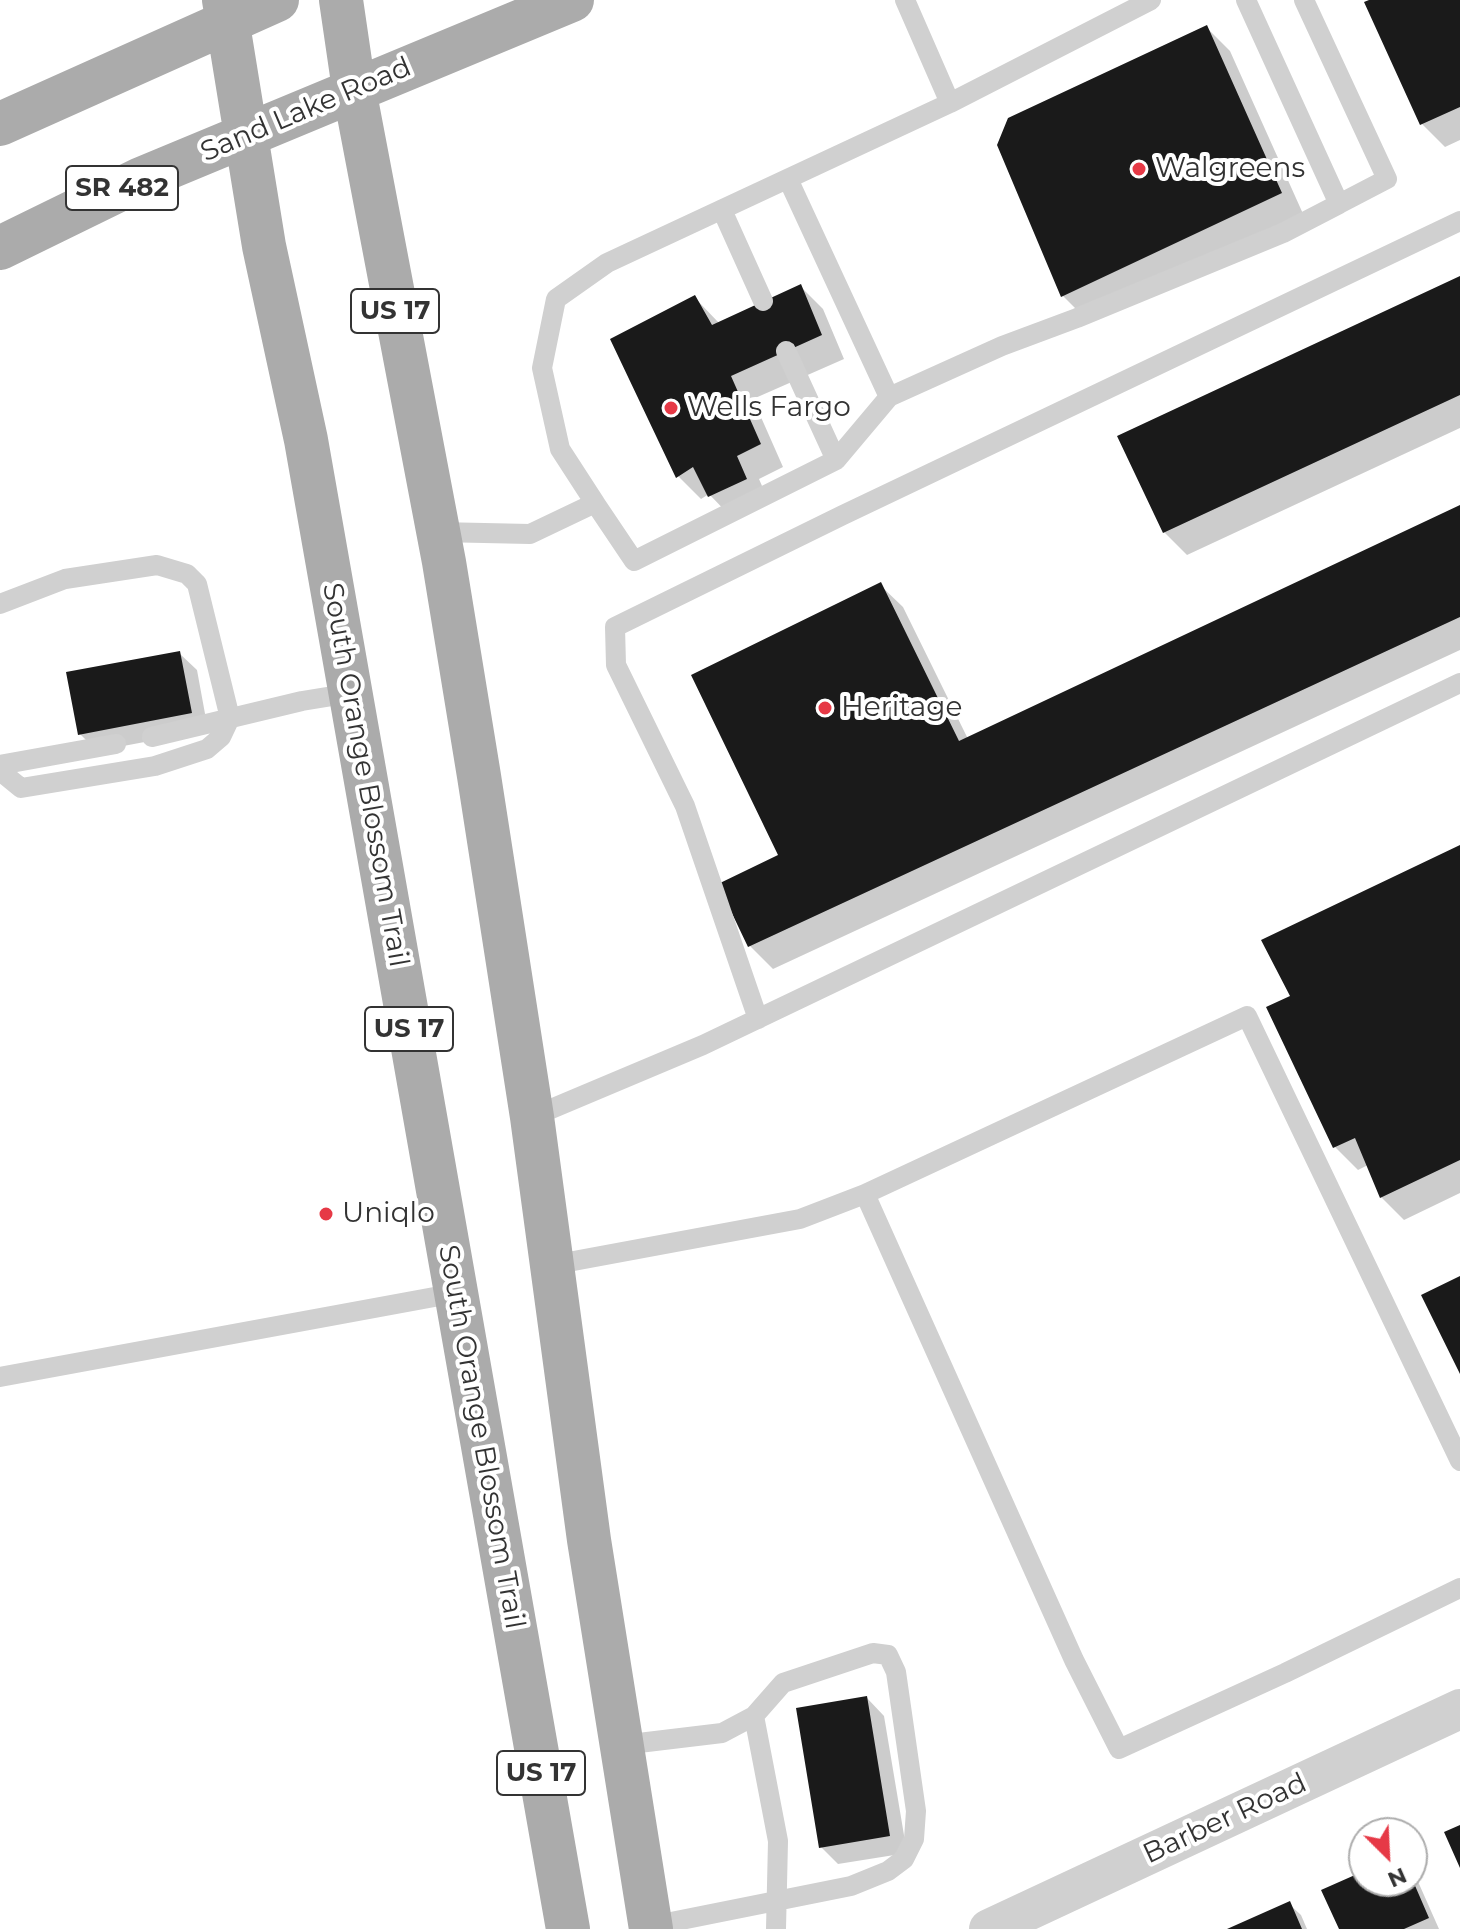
<!DOCTYPE html>
<html>
<head>
<meta charset="utf-8">
<style>
	body { margin:0 }
	#map { position:relative; width:1460px; height:1929px; overflow:hidden; background:#fff; font-family:Montserrat,sans-serif }
	canvas { display:block }
	.north { position:absolute; left:1348px; top:1817px; width:80px; height:80px; box-sizing:border-box; background:#fff; border:2px solid #adadad; border-radius:50%; rotate:156deg; font-size:22px; font-weight:700; line-height:32px; text-align:center; color:#333 }
	.north::after { content:''; display:block; margin:auto; width:28px; height:36px; background:#e63946; clip-path:polygon(50% 0,100% 100%,50% 72%,0 100%) }
</style>
</head>
<body>
<div id="map">
<canvas width="1460" height="1929"></canvas>
<div class="north">N</div>
</div>
<script>
const g = document.querySelector('canvas').getContext('2d');
g.lineJoin = 'round';
function fill(path, color) {
  g.fillStyle = color;
  g.fill(path, 'evenodd');
}
function poly(rows) {
  const path = new Path2D();
  for (const r of rows) {
    path.moveTo(r[0], r[1]);
    for (let i = 2; i < r.length; i += 2) path.lineTo(r[i], r[i + 1]);
  }
  return path;
}
function trace(path, color, width, dash) {
  g.strokeStyle = color;
  g.lineWidth = width;
  g.lineCap = dash ? 'butt' : 'round';
  g.setLineDash(dash || []);
  g.stroke(path);
}
function label(font, color, halo, rows, align = 'center') {
  g.font = font + ' Montserrat,sans-serif';
  g.lineWidth = 8;
  g.setLineDash([]);
  g.textBaseline = 'middle';
  g.strokeStyle = halo;
  g.fillStyle = color;
  for (const [text, x, y, turn = 0] of rows) {
    g.save();
    g.translate(x, y);
    g.rotate((+turn || 0) * Math.PI / 180);
    g.textAlign = isNaN(turn) ? turn : align;
    if (halo) g.strokeText(text, 0, 0);
    g.fillText(text, 0, 0);
    g.restore();
  }
}
fill(poly([
	[1374,0,1460,0,1460,140,1445,147,1422,124],
	[1207,28,1230,51,1304,216,1086,319,1063,296],
	[1460,278,1460,428,1187,555,1164,532],
	[800,286,823,309,844,359,753,399,783,467,759,479,769,502,733,519,709,494,701,499,678,476,695,298,719,323],
	[1460,507,1460,650,773,969,750,946,720,885,781,856,880,585,903,607,968,739],
	[179,653,197,670,208,730,97,751,80,734],
	[1460,847,1460,1193,1404,1220,1381,1197,1368,1165,1358,1170,1335,1147],
	[867,1698,884,1716,907,1853,838,1864,821,1847],
	[1412,1868,1439,1929,1341,1929,1364,1873,1364,1881,1412,1881],
	[1289,1904,1301,1915,1307,1929,1232,1929]
]), '#0003');
fill(poly([
	[1369,0,1460,0,1460,107,1420,125,1364,2],
	[1207,25,1282,193,1061,297,997,145,1008,118],
	[1460,276,1460,395,1163,533,1117,436],
	[801,284,822,335,731,376,761,444,737,456,747,479,708,497,693,467,676,478,610,339,695,295,712,325],
	[1460,505,1460,617,748,947,718,884,778,855,691,675,881,582,959,741],
	[180,651,192,713,78,735,66,672],
	[1460,845,1460,1160,1380,1198,1355,1138,1333,1148,1266,1007,1290,996,1261,940],
	[1460,1276,1460,1374,1421,1295],
	[867,1696,890,1836,819,1848,796,1708],
	[1460,1825,1460,1868,1444,1832],
	[1364,1871,1364,1881,1413,1881,1429,1918,1404,1929,1339,1929,1321,1890],
	[1290,1901,1302,1929,1227,1929]
]), '#1a1a1a');
trace(poly([
	[1304,0,1387,179,1339,204],
	[950,103,1151,0],
	[788,179,889,397],
	[722,210,763,301],
	[786,351,836,460],
	[595,503,634,561,836,460,889,397,1002,346,1077,318,1283,233,1339,204,1246,0],
	[438,532,530,534,595,503,560,449,542,368,556,299,607,263,950,103,905,0],
	[0,604,65,579,157,565,187,574,197,584,230,718,221,737,207,749,155,766,21,788,0,771],
	[152,737,302,701,351,693],
	[0,765,116,744],
	[758,1019,685,806,616,665,615,627,843,515,1460,221],
	[532,1117,703,1045,1460,683],
	[865,1194,1074,1660,1119,1749,1285,1673,1460,1588],
	[552,1265,800,1219,865,1194,1247,1016,1460,1461],
	[0,1377,456,1293],
	[754,1716,778,1841,776,1929],
	[622,1745,722,1733,754,1716,783,1683,873,1653,888,1655,896,1672,916,1811,914,1839,904,1859,888,1871,851,1886,651,1926]
]), '#d0d0d0', 20);
trace(poly([
	[989,1929,1460,1709]
]), '#d0d0d0', 40);
trace(poly([
	[224,0,264,246,306,440,568,1929],
	[341,0,354,89,444,562,479,776,532,1117,589,1540,651,1929],
	[0,124,277,0],
	[0,248,141,179,572,0]
]), '#ababab', 44);
for (const [x, y, r, color] of [
	[1139,169,8,"#e63946"],
	[671,408,8,"#e63946"],
	[825,708,8,"#e63946"],
	[326,1214,8,"#e63946"]
]) {
  const dot = new Path2D();
  dot.arc(x, y, r, 0, 2 * Math.PI);
  g.fillStyle = color;
  g.fill(dot);
  trace(dot, '#fff', 3);
}
for (const [x, y, w] of [
	[122,188,112],
	[395,311,88],
	[409,1029,88],
	[541,1773,88]
]) {
  const box = new Path2D();
  box.roundRect(x - w / 2, y - 22, w, 44, 6);
  g.fillStyle = '#fff';
  g.fill(box);
  trace(box, '#333', 2);
}
label('bold 26px', '#333', null, [
	["SR 482",122,188],
	["US 17",395,311],
	["US 17",409,1029],
	["US 17",541,1773]
]);
label('28px', '#333', '#fff', [
	["Sand Lake Road",306,110,-23],
	["South Orange Blossom Trail",365,775,80],
	["South Orange Blossom Trail",481,1437,80],
	["Barber Road",1225,1819,-25]
]);
label('28px', '#333', '#fff', [
	["Walgreens",1155,169],
	["Wells Fargo",687,408],
	["Heritage",841,708],
	["Uniqlo",342,1214]
], 'left');
</script>
</body>
</html>
